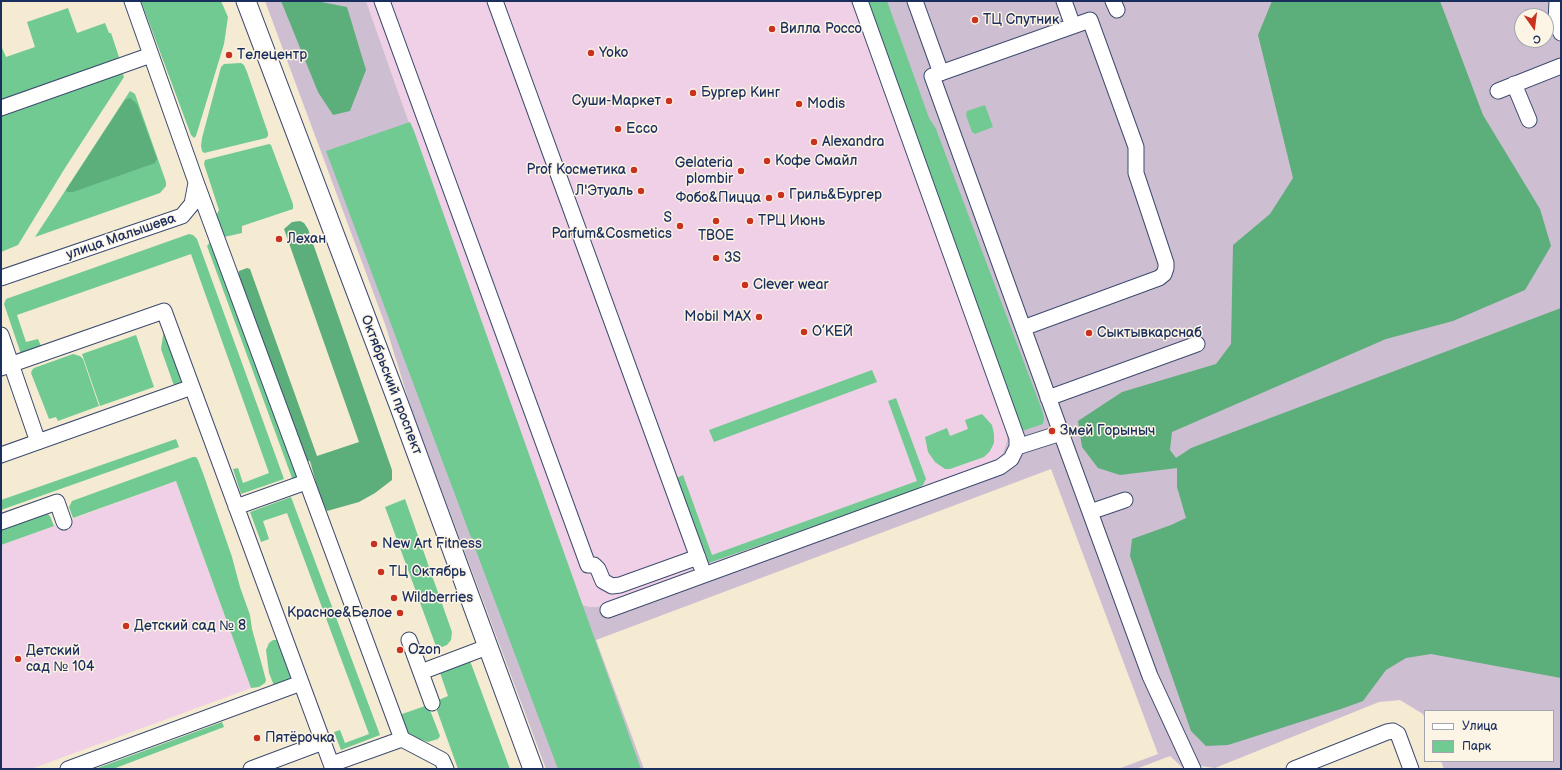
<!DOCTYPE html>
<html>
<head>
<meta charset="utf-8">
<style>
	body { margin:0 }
	#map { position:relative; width:1562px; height:770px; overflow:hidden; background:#f4ebd2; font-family:"Balsamiq Sans",sans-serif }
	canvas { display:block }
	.frame { position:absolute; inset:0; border:2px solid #1b2f5e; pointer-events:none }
	.legend { position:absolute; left:1424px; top:710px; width:130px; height:52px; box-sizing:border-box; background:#fcf5e5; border:1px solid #a2a6af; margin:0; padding:5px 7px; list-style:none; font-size:12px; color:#1b2f5e }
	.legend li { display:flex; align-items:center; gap:8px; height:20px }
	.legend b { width:20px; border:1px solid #a2a6af }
	.north { position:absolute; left:1514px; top:8px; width:40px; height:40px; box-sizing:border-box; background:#fcf5e5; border:1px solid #a2a6af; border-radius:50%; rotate:166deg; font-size:11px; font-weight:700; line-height:16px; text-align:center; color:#1b2f5e }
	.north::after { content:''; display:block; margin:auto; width:14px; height:18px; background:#c8321e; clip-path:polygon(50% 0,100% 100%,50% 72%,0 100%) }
</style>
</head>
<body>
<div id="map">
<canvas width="1562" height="770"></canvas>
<div class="frame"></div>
<ul class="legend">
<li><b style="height:5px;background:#fff"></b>Улица</li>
<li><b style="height:11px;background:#71ca91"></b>Парк</li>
</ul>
<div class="north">С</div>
</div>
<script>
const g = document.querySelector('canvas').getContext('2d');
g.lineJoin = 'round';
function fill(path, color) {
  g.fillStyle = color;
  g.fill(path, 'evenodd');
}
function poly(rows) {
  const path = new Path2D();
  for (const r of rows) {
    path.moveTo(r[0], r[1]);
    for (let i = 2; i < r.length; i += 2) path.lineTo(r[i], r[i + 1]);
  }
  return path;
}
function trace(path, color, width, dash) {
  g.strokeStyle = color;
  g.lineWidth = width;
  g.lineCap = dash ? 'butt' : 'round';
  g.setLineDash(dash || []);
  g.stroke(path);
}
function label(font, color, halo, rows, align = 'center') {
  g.font = font + ' "Balsamiq Sans",sans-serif';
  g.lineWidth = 3;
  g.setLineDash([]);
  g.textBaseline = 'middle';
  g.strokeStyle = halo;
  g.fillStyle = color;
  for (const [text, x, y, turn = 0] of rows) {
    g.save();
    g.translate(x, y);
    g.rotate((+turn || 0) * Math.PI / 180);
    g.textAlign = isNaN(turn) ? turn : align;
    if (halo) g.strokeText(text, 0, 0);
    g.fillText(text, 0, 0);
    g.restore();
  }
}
fill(poly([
	[366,1,851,1,1006,426,1007,441,1003,453,994,463,983,468,597,607,588,607,582,605,577,599],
	[176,481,251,688,31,769,1,769,1,545]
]), '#efd0e6');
fill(poly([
	[265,1,366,1,577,599,582,605,589,607,597,607,983,468,994,463,1003,453,1007,441,1006,426,851,1,1561,1,1561,769,1444,769,1441,761,1553,761,1553,711,1425,711,1425,719,1423,714,1400,700,1379,702,1215,768,1201,766,1192,769,1184,769,1170,756,1136,769,1118,769,1158,754,1051,469,596,640,644,769,546,769,412,411,385,324],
	[1522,16,1546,16,1546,40,1522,40]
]), '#cdbed2');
fill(poly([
	[141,1,221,1,228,17,224,44,196,136,194,138,191,135],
	[866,1,887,1,929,118,936,129,1042,410,1044,418,1043,424,1022,431],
	[68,8,77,33,105,23,109,33,111,33,121,63,1,105,1,48,2,48,6,57,35,47,27,22],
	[241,63,244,65,247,72,268,133,268,136,266,138,204,153,202,151,201,146,202,138,221,67,224,64],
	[121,69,124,77,65,168,18,245,1,252,1,112],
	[130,91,135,94,166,182,166,186,160,193,35,237],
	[985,105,993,127,975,134,972,132,966,115,967,111],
	[410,122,414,131,641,769,558,769,326,151],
	[269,144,271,145,293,204,293,209,242,226,242,233,224,237,216,216,219,210,204,164,205,160],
	[189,234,193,235,197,239,284,479,241,494,233,469,238,468,243,483,269,473,191,254,17,315,26,342,38,339,41,346,21,354,4,304,6,299],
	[210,242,213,242,298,477,295,480,292,478,207,246],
	[164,329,186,383,176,387,173,383,161,349],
	[136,335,154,387,100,406,82,354],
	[73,354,80,356,83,359,99,406,58,421,56,417,49,419,31,373,32,370,34,368],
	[872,370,877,382,714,442,709,430],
	[896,398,926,479,923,485,914,491,709,563,677,478,683,475,712,555,917,481,888,401],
	[982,414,992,425,994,434,994,443,990,451,984,457,950,469,945,469,935,462,928,452,925,437,947,428,950,436,968,429,965,420],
	[176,439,179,447,1,510,1,500],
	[193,457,196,457,198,460,204,476,232,557,240,587,250,615,252,629,266,680,265,683,259,687,251,688,176,481,73,518,69,507,72,501],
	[291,497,380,735,341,750,334,732,340,730,345,743,369,734,287,513,263,521,269,539,261,542,250,512],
	[405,499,452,632,451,640,447,645,437,649,385,507],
	[45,512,50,516,54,526,1,545,1,527],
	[273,640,280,640,294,680,275,688,269,673,266,650,269,643],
	[469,658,510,769,458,769,434,702,448,696,439,670],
	[428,705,440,736,438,739,428,742,407,735,400,716,402,714],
	[222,722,224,727,113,769,95,769]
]), '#71ca91');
fill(poly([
	[281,1,316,1,347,7,366,70,350,111,333,115,318,92],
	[1272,1,1440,1,1483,115,1540,209,1551,246,1525,290,1453,321,1386,339,1172,432,1170,450,1176,458,1191,448,1561,308,1561,678,1431,654,1406,658,1386,670,1363,701,1341,709,1228,745,1206,746,1191,731,1130,556,1132,539,1171,525,1186,518,1177,487,1177,468,1120,475,1098,468,1082,447,1078,421,1122,392,1216,364,1231,344,1233,245,1270,214,1293,178,1258,35],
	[130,98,137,104,157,159,155,163,73,192,67,192,66,190,125,100],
	[300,221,304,223,308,229,392,470,392,480,375,493,359,502,327,511,321,501,310,461,306,461,238,274,239,271,247,268,250,269,317,456,359,442,284,229,292,222]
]), '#5cae7b');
const minor = poly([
	[132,1,196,182,402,739,442,760,446,769],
	[382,1,588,565,594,565,598,569,603,581,612,586,620,585,698,557],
	[495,1,701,566],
	[915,1,941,73],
	[1064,1,1073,26],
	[1113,1,1117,10],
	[1557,1,1556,21,1561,33],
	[1514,84,1529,120],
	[1498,91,1561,66],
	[1,108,151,55],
	[1,278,182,216,192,204,196,183],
	[1023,328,1159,278,1164,274,1166,268,1166,263,1136,173,1136,147,1090,20,932,76,1064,441,1150,676,1193,769],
	[1,335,38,442],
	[1,368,164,311,333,769],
	[1048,398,1197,344],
	[1017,447,1061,433],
	[1,455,192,387],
	[236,507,306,482],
	[1090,512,1125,500],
	[1,522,57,502,64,522],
	[608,610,1000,467,1011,459,1017,447,1017,438,860,1],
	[409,640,432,703],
	[421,672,487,647],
	[332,764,402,739],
	[68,769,301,683],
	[251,769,323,742],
	[1294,769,1387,732,1393,731,1398,734,1411,769]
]);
const major = poly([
	[246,1,399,405,533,769]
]);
trace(minor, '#3c4b6f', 17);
trace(major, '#3c4b6f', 21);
trace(minor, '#fff', 15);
trace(major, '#fff', 19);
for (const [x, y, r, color] of [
	[975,20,4,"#c8321e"],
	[772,29,4,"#c8321e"],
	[591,53,4,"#c8321e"],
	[229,55,4,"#c8321e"],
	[693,93,4,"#c8321e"],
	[669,101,4,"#c8321e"],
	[799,104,4,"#c8321e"],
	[618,129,4,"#c8321e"],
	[814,142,4,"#c8321e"],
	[767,161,4,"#c8321e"],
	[634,170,4,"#c8321e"],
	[741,171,4,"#c8321e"],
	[641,191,4,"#c8321e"],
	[781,195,4,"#c8321e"],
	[769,198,4,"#c8321e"],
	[716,221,4,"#c8321e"],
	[750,221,4,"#c8321e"],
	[680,226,4,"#c8321e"],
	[279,239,4,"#c8321e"],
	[716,258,4,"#c8321e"],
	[745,285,4,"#c8321e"],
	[759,317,4,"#c8321e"],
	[804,332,4,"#c8321e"],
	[1089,333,4,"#c8321e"],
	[1052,431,4,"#c8321e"],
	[374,544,4,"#c8321e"],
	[381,572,4,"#c8321e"],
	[394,598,4,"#c8321e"],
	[400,613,4,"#c8321e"],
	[126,626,4,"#c8321e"],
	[400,650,4,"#c8321e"],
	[18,659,4,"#c8321e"],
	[257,738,4,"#c8321e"]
]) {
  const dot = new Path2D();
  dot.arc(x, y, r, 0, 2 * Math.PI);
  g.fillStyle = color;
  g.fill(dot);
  trace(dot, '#fcf5e5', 1.5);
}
label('14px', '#1b2f5e', '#fcf5e5', [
	["ТЦ Спутник",983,20],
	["Вилла Россо",780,29],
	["Yoko",599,53],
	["Телецентр",237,55],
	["Бургер Кинг",701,93],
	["Суши-Маркет",661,101,"right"],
	["Modis",807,104],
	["Ecco",626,129],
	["Alexandra",822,142],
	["Кофе Смайл",775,161],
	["Gelateria",733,163,"right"],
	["plombir",733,179,"right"],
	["Prof Косметика",626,170,"right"],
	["Л'Этуаль",633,191,"right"],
	["Гриль&Бургер",789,195],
	["Фобо&Пицца",761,198,"right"],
	["S",672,218,"right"],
	["Parfum&Cosmetics",672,234,"right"],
	["ТРЦ Июнь",758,221],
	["ТВОЕ",716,236,"center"],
	["Лехан",287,239],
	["3S",724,258],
	["Clever wear",753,285],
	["Mobil MAX",751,317,"right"],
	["О’КЕЙ",812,332],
	["Сыктывкарснаб",1097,333],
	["Змей Горыныч",1060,431],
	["New Art Fitness",382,544],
	["ТЦ Октябрь",389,572],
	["Wildberries",402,598],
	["Красное&Белое",392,613,"right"],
	["Детский сад № 8",134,626],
	["Ozon",408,650],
	["Детский",26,651],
	["сад № 104",26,667],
	["Пятёрочка",265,738]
], 'left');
label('14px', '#1b2f5e', '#fcf5e5', [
	["улица Малышева",121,237,-19],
	["Октябрьский проспект",391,385,69]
]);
</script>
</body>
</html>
